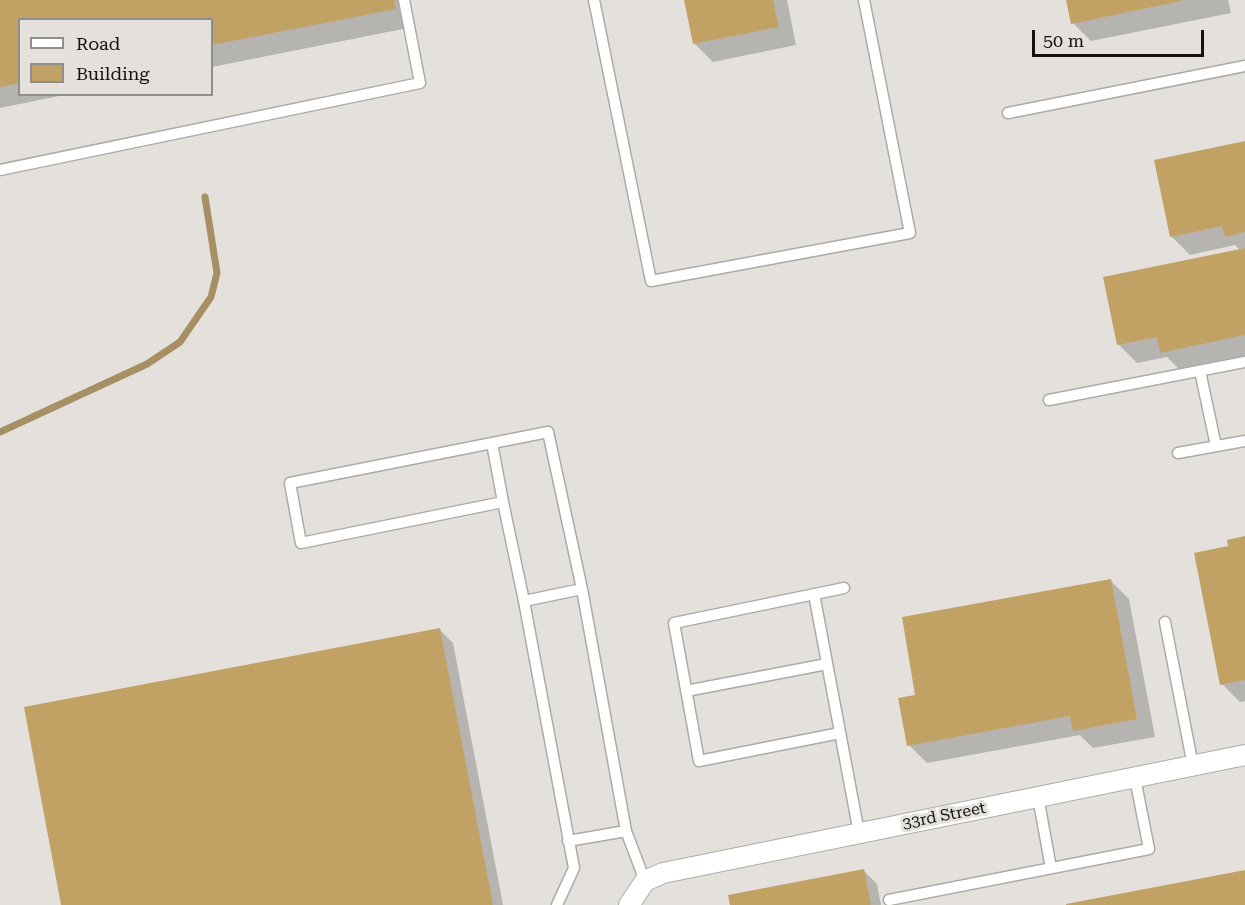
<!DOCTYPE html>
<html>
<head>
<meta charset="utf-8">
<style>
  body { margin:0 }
  #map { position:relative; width:1245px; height:905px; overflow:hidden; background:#e4e1dd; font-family:"Roboto Serif",serif }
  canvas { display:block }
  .legend { position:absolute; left:18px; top:18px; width:195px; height:78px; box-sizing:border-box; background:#e4e1dd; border:2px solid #908e8b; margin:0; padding:8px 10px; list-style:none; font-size:18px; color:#131211 }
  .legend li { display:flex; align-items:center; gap:12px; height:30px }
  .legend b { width:30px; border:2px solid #908e8b }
  .scale { position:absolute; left:1032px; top:30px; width:172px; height:27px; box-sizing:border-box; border:3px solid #131211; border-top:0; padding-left:8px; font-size:18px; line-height:21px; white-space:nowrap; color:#131211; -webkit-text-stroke:4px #e4e1dd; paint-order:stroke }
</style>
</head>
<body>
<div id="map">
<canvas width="1245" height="905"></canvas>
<ul class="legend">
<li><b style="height:8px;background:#fff"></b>Road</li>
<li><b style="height:16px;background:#c2a264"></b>Building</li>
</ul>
<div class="scale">50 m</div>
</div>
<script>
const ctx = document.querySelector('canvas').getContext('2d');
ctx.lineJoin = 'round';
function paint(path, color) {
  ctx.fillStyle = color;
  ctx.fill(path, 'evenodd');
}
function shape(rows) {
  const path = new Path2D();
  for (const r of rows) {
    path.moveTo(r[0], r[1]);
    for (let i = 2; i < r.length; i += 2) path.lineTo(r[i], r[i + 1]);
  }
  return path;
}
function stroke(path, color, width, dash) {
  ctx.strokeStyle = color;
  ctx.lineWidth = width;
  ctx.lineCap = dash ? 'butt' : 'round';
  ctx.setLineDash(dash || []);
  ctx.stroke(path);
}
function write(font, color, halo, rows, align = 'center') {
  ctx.font = font + ' "Roboto Serif",serif';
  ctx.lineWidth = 6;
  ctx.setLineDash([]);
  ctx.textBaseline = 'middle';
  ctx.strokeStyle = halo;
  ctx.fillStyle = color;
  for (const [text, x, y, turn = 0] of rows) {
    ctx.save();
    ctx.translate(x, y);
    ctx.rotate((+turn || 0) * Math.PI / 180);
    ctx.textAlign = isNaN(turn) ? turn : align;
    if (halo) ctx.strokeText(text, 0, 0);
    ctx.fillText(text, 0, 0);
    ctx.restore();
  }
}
const shadow = shape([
  [0,0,408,0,413,27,212,67,212,20,20,20,20,94,69,94,0,108],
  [686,0,787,0,796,45,713,62,695,44],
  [1068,0,1228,0,1231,13,1091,41,1073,23],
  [1245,142,1245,357,1180,370,1167,357,1137,363,1119,345,1105,278,1240,250,1235,245,1190,255,1171,236],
  [1245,538,1245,701,1240,702,1222,684,1230,547],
  [1110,580,1129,599,1155,737,1093,748,1080,735,927,763,909,745,917,696],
  [439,629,453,643,503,905,63,905],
  [863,870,877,884,881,905,731,905]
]);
const stream = shape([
  [0,432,147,364,180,342,211,297,217,273,205,197]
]);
const building = shape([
  [0,0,394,0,396,9,212,45,212,20,20,20,20,83,0,87],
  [684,0,773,0,779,27,693,44],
  [1066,0,1181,0,1181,1,1071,24],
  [1245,141,1245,232,1225,237,1222,226,1170,237,1154,160],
  [1245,248,1245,335,1160,353,1157,337,1117,345,1103,277],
  [1245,536,1245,680,1220,685,1194,553,1228,546,1227,540],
  [1111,579,1137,719,1073,731,1070,716,907,746,898,698,915,695,902,617],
  [440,628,493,905,61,905,24,707],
  [864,869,871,905,730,905,728,895],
  [1245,870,1245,905,1066,905,1066,904]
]);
const service = shape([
  [594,0,651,281,910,233,864,0],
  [1008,113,1245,66],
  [0,170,420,83,404,0],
  [1200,371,1216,446],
  [1049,400,1245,362],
  [492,443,503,502],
  [1178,453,1245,441],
  [814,594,859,833],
  [524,601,503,502,301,543,290,483,548,432,582,589],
  [1165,622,1193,766],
  [686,691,827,664],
  [840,733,699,761,674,623,844,588],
  [1038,797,1051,868],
  [568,841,626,831],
  [889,900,1149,849,1135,778],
  [557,905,574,868,524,601,582,589,626,831,645,881]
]);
const minor = shape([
  [629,905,645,881,663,873,1245,755]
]);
const streetNames = [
  ["33rd Street",944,816,-11]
];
paint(shadow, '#0003');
stroke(stream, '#a68f62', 7);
paint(building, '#c2a264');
stroke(service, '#adaba7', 13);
stroke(minor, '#adaba7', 22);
stroke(service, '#fff', 10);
stroke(minor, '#fff', 20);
write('16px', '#131211', '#e4e1dd', streetNames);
</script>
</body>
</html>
